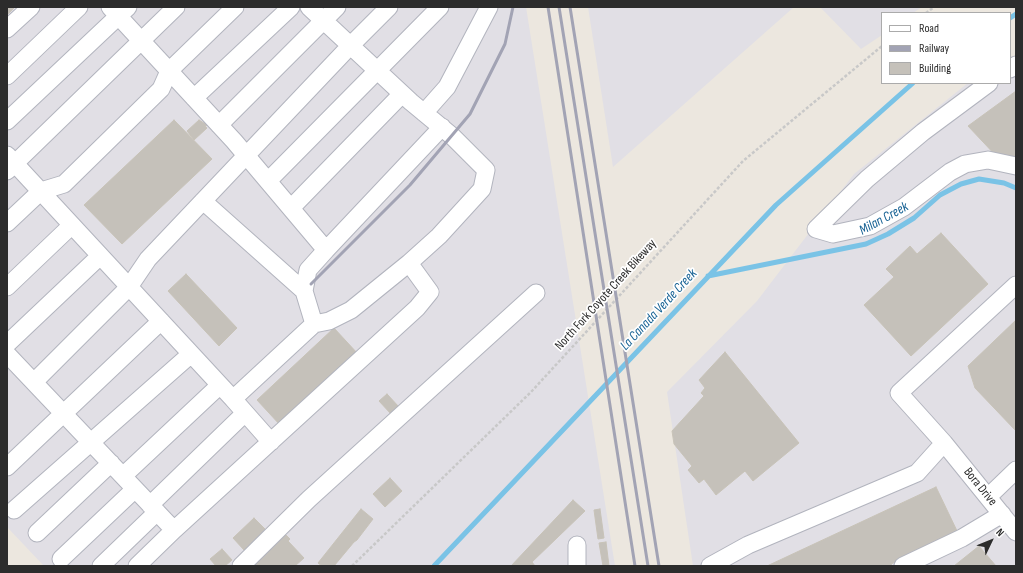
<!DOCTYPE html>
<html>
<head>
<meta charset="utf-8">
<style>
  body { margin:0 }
  #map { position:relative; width:1023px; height:573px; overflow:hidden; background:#ece7df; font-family:"Sofia Sans Condensed",sans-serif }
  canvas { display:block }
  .frame { position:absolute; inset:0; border:8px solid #2c2c2c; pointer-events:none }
  .legend { position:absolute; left:881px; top:12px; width:130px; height:72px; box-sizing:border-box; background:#fff; border:1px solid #ababab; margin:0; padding:5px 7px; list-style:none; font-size:12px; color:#2c2c2c }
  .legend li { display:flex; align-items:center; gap:8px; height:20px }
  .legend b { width:20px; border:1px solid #ababab }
  .north { position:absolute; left:971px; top:521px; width:40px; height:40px; -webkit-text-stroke:3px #fff; paint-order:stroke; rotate:47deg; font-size:11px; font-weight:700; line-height:16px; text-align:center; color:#2c2c2c }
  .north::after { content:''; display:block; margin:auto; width:14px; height:18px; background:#2c2c2c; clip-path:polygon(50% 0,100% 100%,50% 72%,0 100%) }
</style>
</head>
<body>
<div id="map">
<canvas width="1023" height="573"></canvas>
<div class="frame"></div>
<ul class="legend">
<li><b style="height:5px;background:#fff"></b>Road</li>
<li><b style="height:5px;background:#a2a3b4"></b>Railway</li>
<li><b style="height:11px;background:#c5c1ba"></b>Building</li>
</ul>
<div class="north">N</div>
</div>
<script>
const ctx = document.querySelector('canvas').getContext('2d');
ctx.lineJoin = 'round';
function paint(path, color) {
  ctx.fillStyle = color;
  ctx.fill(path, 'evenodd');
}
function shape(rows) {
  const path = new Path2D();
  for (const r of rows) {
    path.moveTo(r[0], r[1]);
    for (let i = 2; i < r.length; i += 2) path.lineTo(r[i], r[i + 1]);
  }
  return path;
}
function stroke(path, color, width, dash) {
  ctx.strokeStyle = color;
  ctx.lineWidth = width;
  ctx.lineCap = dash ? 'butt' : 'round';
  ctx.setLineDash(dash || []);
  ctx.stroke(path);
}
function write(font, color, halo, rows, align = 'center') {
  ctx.font = font + ' "Sofia Sans Condensed",sans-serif';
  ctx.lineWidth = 3.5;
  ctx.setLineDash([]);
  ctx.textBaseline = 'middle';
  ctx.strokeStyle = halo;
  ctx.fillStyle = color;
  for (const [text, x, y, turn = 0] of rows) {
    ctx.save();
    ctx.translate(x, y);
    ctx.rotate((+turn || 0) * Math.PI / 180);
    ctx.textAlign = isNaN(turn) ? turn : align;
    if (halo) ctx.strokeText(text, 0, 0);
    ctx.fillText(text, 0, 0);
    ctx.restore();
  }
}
const industrial = shape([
  [7,7,526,7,615,566,44,566,7,527],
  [588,7,794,7,613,167],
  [820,7,922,7,913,13,882,13,882,35,861,49],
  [1016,55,1016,566,693,566,667,392,757,301,854,174,968,83,1010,83,1010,59]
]);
const stream = shape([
  [1010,18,1016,14],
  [708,276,866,244,888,234,914,218,940,195,961,184,979,179,1004,183,1016,188],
  [434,566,776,205,913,83]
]);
const building = shape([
  [7,7,15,7,7,15,7,7],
  [1016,91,1016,163,999,159,968,126,1016,91],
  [174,120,212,159,122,244,84,205,174,120],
  [199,120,207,125,205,126,207,128,194,140,187,131,199,120],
  [941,233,988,284,911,356,864,305,894,277,886,269,910,246,917,254,941,233],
  [186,274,237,328,219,346,168,291,186,274],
  [1016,320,1016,431,975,388,968,366,1016,320],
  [334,328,358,354,281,426,257,400,334,328],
  [725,352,799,443,753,481,745,471,716,495,704,479,699,483,688,470,692,466,674,444,672,431,704,396,701,393,705,388,699,380,725,352],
  [387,394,399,407,391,414,379,401,387,394],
  [390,478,402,491,385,507,373,494,390,478],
  [936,487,958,533,891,564,892,566,767,566,936,487],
  [573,500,585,511,532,562,535,566,511,566,573,500],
  [361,509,373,519,357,540,354,542,334,566,322,566,318,563,361,509],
  [600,509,604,538,598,539,594,510,600,509],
  [254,518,266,530,244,550,233,538,254,518],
  [284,533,290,539,288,541,304,558,295,566,250,566,257,559,259,561,284,533],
  [606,542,609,566,603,566,599,543,606,542],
  [979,546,996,566,954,566,979,546],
  [222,549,232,560,225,566,216,566,210,559,222,549]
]);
const path = shape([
  [926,13,934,7],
  [352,566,531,392,743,161,882,46]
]);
const minor = shape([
  [110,7,234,141,326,250,308,270,304,291,314,324,233,399,271,442],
  [7,29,31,7],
  [1010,69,1016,65],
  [7,76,79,7],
  [989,83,923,132,867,179,816,229,833,234,870,226,904,207,950,172,965,164,988,160,1016,166],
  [194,98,291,7],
  [424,113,447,87,489,7],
  [7,121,128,7],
  [219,125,337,7],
  [7,155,233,399],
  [7,171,176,7],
  [268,181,440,7],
  [203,201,304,291],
  [291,208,402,94],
  [7,223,41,191,64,184,161,89,169,71,235,7],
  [326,250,442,127],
  [1016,285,899,393,944,443,1016,532],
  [7,287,72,225],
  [314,324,329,321,351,310,409,263],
  [7,344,100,256],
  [7,354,174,530,417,308,430,292,409,263,439,236,482,189,486,170,452,136,411,102,309,7],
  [34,382,129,287,148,259,350,46,389,7],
  [7,467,161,321],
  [123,476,220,385],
  [988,497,1016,470],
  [150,505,245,413],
  [14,510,191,354],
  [37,533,111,463],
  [577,545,577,566],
  [61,559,135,489],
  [101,566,157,512],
  [137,566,174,530],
  [241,566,309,499,536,293],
  [710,566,748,545,917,473,944,443],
  [903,566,962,538,1002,514]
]);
const rail = shape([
  [548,7,635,566],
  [559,7,648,566],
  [570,7,659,566],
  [311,284,410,185,470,114,505,44,513,7]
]);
const streetNames = [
  ["North Fork Coyote Creek Bikeway",606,295,-48],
  ["Bora Drive",980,487,51]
];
const waterNames = [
  ["Milan Creek",884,219,-29],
  ["La Canada Verde Creek",659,310,-47]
];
paint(industrial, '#e1dfe5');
stroke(stream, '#7ac3e6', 5);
paint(building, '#c5c1ba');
stroke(building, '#c8c3b8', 1);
stroke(minor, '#b2b4be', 19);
stroke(path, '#c8c8c8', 2.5, [3, 2]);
stroke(minor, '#fff', 17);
stroke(rail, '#a2a3b4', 3);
write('13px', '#2c2c2c', '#fff', streetNames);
write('italic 14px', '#176294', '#fff', waterNames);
</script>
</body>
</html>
